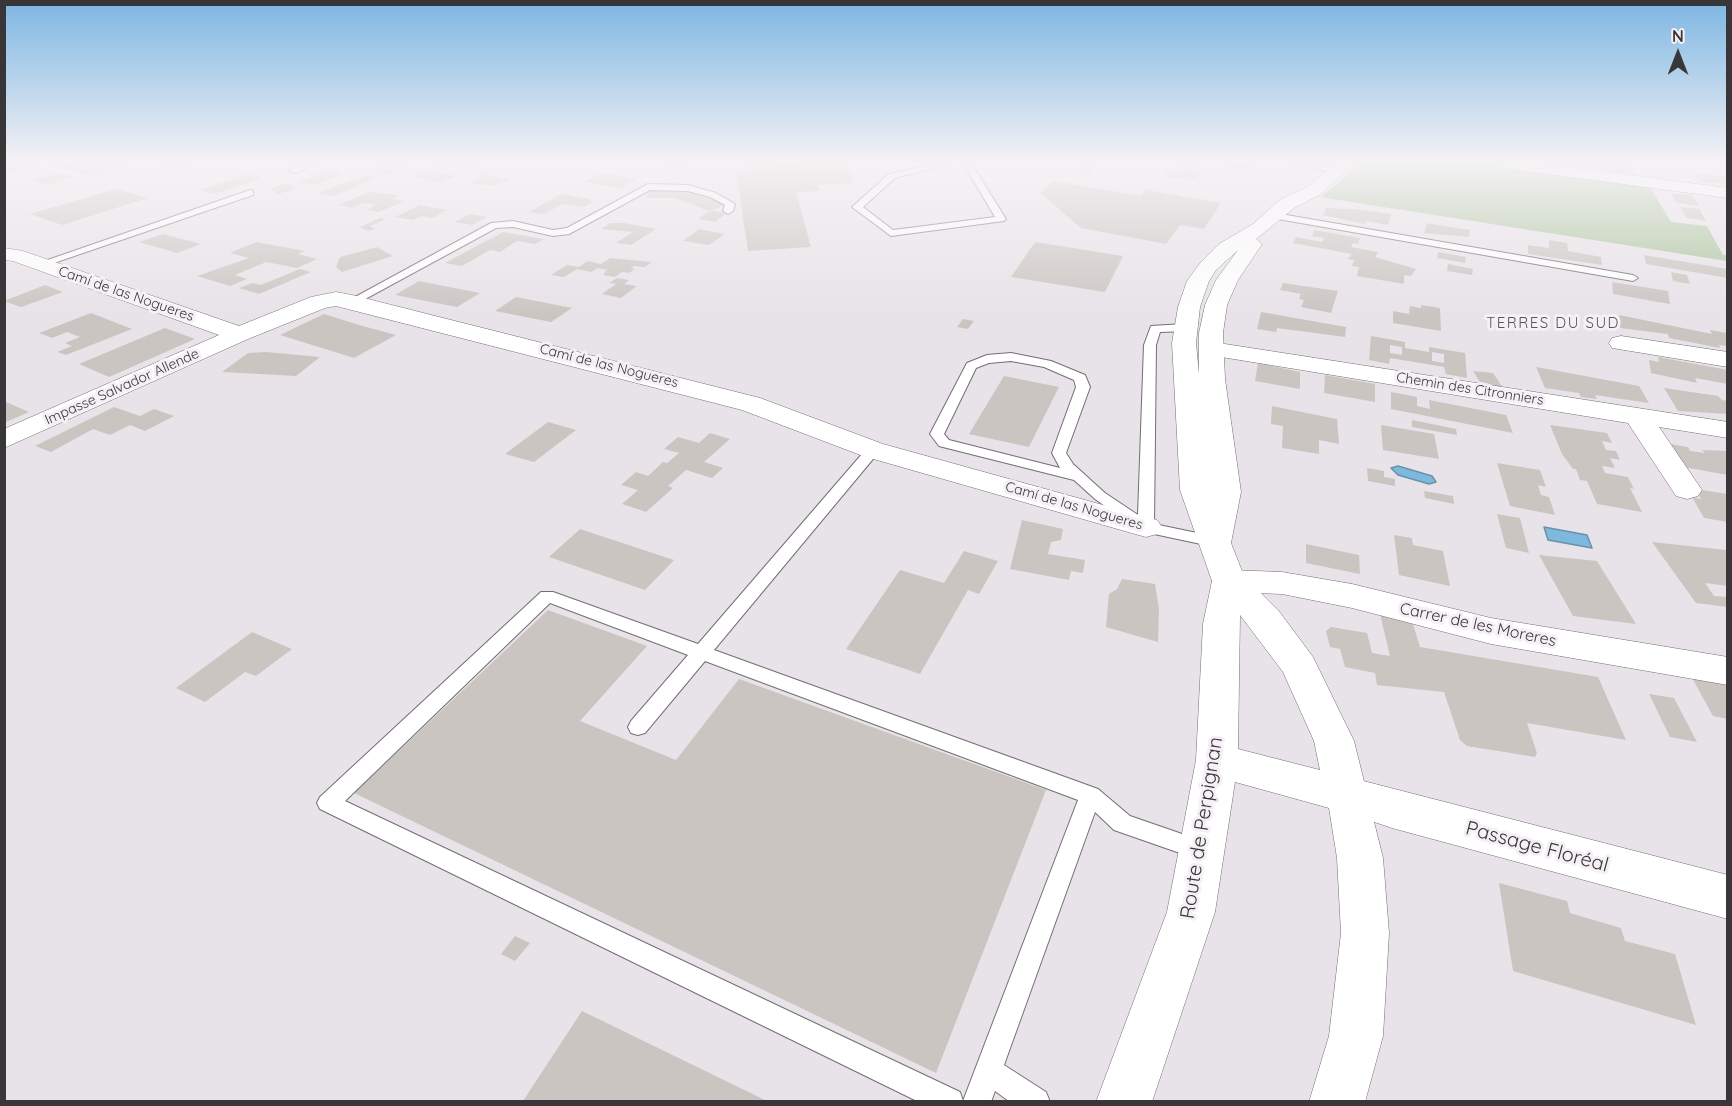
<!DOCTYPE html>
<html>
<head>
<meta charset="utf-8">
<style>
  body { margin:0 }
  #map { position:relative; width:1732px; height:1106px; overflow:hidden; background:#e8e3e8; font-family:Quicksand,sans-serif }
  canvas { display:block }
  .frame { position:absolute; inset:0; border:6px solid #383638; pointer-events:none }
  .north { position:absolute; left:1648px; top:24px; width:60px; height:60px; -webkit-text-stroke:4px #f5f0f5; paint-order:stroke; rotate:0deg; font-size:16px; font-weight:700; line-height:24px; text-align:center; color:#383638 }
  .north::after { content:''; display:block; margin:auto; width:21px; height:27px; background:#383638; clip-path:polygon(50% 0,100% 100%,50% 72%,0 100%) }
</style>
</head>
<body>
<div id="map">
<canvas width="1732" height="1106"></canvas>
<div class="frame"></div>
<div class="north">N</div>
</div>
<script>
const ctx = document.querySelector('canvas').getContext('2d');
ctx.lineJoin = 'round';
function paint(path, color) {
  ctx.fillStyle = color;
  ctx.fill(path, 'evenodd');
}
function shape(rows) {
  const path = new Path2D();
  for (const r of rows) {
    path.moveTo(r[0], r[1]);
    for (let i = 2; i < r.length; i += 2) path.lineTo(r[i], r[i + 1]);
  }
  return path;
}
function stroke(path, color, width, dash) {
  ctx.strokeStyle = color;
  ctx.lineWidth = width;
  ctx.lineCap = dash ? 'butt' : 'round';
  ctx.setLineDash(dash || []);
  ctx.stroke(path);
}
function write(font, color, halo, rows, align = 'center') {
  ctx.font = font + ' Quicksand,sans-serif';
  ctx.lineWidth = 6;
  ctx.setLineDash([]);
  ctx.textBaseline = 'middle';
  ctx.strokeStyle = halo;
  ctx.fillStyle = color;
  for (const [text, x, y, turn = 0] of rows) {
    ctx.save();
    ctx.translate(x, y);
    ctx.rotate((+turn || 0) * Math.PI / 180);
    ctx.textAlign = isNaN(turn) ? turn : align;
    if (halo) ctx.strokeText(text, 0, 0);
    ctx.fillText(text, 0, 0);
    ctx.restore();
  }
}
const green = shape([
  [1361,163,1485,163,1648,184,1671,222,1707,226,1723,255,1727,255,1727,261,1307,195,1321,197]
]);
const water = shape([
  [1398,466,1432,476,1436,482,1429,484,1398,475,1391,468,1398,466],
  [1544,527,1587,535,1592,548,1548,540,1544,527]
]);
const building = shape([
  [4,163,27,163,38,166,4,175],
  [49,163,135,163,91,176,71,170,58,170,65,168],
  [175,163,193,163,168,171,157,168],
  [391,163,408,163,403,164,409,165,388,174,374,172,378,170,374,170],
  [439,163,470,163,483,165,471,170,450,167,437,173,456,176,440,183,411,176,441,166,434,165],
  [671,163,688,163,674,170,661,168],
  [809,163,845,163,854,183,818,185,820,191,796,192,811,247,748,251,736,172,749,171,748,167],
  [1083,163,1095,163,1090,176,1078,174],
  [1559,163,1623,166,1633,168,1634,174],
  [1225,164,1256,165,1259,170,1228,169],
  [1181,167,1197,167,1202,175,1197,175,1200,181,1168,177,1164,169,1182,169],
  [326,171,342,174,315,185,299,182],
  [484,172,491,173,486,175,511,179,492,186,470,183,482,177,475,176],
  [60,173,74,177,46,185,32,180],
  [600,173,632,178,636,179,621,188,584,182],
  [1693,173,1728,177,1728,184,1700,182],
  [248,174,262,178,215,194,200,190],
  [367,175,379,177,334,196,318,193],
  [1053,181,1141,196,1146,190,1221,203,1204,229,1180,225,1166,244,1081,228,1040,193],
  [286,183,297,189,278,194,270,189],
  [116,189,148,198,62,225,30,214],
  [650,190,685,190,727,205,709,211,675,198,646,198],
  [369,192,400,195,392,199,404,201,379,212,366,210,376,205,363,203,353,208,339,205],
  [1670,193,1692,195,1699,206,1677,203],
  [561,194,590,199,592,203,583,207,562,204,544,214,529,212],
  [420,205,448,210,432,218,422,216,413,220,395,217],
  [1680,207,1700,209,1706,221,1687,218],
  [1326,208,1354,209,1391,214,1388,225,1366,221,1365,224,1323,215],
  [710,210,727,213,715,222,698,219],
  [470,214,487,217,472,225,455,222],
  [380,218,386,219,370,226,375,229,367,231,360,227],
  [610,223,625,223,656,229,631,245,616,243,633,232,601,229],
  [1427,223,1470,230,1469,237,1424,233],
  [699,229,725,234,709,245,683,241],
  [1314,230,1360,238,1358,244,1353,243,1351,247,1378,252,1375,257,1416,269,1411,276,1404,275,1404,284,1357,276,1359,267,1352,266,1354,260,1347,259,1352,254,1293,243,1296,237,1322,242,1324,238,1312,236],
  [503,232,544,239,535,244,517,241,500,252,490,250,462,266,445,263],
  [163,234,201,244,177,253,139,242],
  [1549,240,1567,243,1568,251,1601,257,1602,265,1528,254,1528,245,1549,248],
  [256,242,305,251,298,254,317,259,297,268,266,262,235,275,247,279,230,286,197,276,249,258,230,253],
  [1035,242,1123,256,1105,292,1011,277],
  [377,247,393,256,342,272,336,267,340,257],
  [1438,252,1466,257,1465,263,1437,258],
  [1644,255,1728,269,1728,278,1646,264],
  [610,258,652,262,645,267,634,266,631,268,635,269,629,273,622,272,615,277,603,275,607,270,598,268,591,272,577,269,564,277,551,275,567,265,579,267,588,261,601,264],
  [1448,264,1473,269,1472,275,1447,271],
  [300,269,311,272,259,294,239,288,252,283,261,285],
  [1671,272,1687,275,1690,284,1673,281],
  [617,278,629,280,624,284,637,286,621,298,602,294,616,284,609,283],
  [419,281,480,293,457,307,395,295],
  [1612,282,1668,291,1670,304,1613,294],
  [1283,283,1338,291,1331,313,1301,307,1304,300,1299,299,1301,294,1280,290],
  [45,285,63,292,21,307,4,301],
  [516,297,572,308,551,322,495,311],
  [1421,305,1440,308,1441,331,1393,323,1393,311,1409,314,1410,306,1421,308],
  [1261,312,1346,327,1345,337,1277,328,1276,332,1257,329],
  [91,313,132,329,66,355,57,352,72,346,65,343,80,337,67,332,52,338,39,333],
  [324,314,359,325,396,335,354,358,280,335],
  [1619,315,1712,334,1710,330,1727,333,1728,346,1719,345,1720,348,1669,338,1668,334,1620,328],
  [963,319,974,321,968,329,957,327],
  [165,328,195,339,109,377,79,364],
  [1371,336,1405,342,1405,348,1429,352,1429,347,1465,353,1467,378,1446,374,1444,367,1390,358,1389,364,1369,360],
  [1390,345,1402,347,1402,355,1390,353],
  [1432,352,1444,354,1444,363,1432,361],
  [266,352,299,355,320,357,296,376,222,372,248,353],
  [1658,357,1728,370,1728,384,1695,378,1697,383,1651,373,1649,360,1659,362],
  [1258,363,1300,372,1300,389,1255,381],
  [1536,367,1639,386,1649,403,1595,395,1597,399,1581,397,1579,393,1545,388],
  [1473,371,1493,373,1505,391,1483,387],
  [1325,375,1375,384,1375,402,1324,393],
  [1004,376,1059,387,1029,447,969,434],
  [1664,388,1718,396,1722,400,1728,401,1728,414,1678,411],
  [1391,392,1417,397,1417,406,1430,409,1429,400,1506,415,1513,433,1391,409],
  [4,401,22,409,29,412,4,423],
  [1272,406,1337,419,1339,444,1319,440,1319,454,1282,448,1283,426,1271,424],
  [114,407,140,416,154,409,174,416,145,431,130,425,110,435,93,429,51,452,35,446],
  [1412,420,1456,429,1457,435,1412,427],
  [548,422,576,430,534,462,505,454],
  [1381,425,1434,434,1439,459,1383,450],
  [1550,425,1607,433,1612,443,1602,441,1606,450,1616,451,1620,460,1610,458,1615,468,1602,466,1605,473,1628,477,1634,489,1630,488,1642,512,1597,504,1587,481,1580,480,1576,469,1573,469,1562,454],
  [710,433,730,439,704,462,723,468,712,478,686,470,668,486,673,488,646,512,622,504,638,490,621,485,636,472,648,476,663,462,667,463,679,453,664,449,678,437,699,443],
  [1659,442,1688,447,1690,451,1705,453,1702,450,1728,451,1728,475,1672,465],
  [1497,463,1540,470,1546,487,1538,485,1541,495,1549,497,1555,515,1510,506],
  [1367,468,1384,471,1384,477,1395,479,1395,486,1368,481],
  [1695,489,1728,494,1728,522,1704,518,1692,497,1701,499],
  [1424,491,1453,496,1454,504,1425,498],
  [1497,514,1520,518,1529,553,1506,548],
  [1022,520,1063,529,1061,540,1051,542,1048,554,1085,560,1083,573,1071,571,1069,580,1010,569],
  [580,529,674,560,645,590,549,557],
  [1394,535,1412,538,1413,545,1443,551,1450,586,1399,575],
  [1652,542,1726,550,1728,586,1705,583,1714,596,1728,597,1728,607,1696,603],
  [1306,544,1359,555,1360,574,1306,563],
  [964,551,998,561,979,594,968,590,920,674,846,649,900,570,944,583],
  [1539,555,1597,561,1636,624,1573,616],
  [1122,579,1155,584,1159,609,1158,642,1106,627,1109,594,1117,589],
  [548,610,647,646,580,721,676,760,739,679,1046,790,936,1073,354,793],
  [1380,614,1412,621,1420,647,1598,677,1626,740,1527,723,1537,753,1535,757,1467,746,1460,740,1444,692,1377,685,1375,673,1345,667,1340,649,1330,647,1326,631,1331,627,1367,633,1372,653,1390,656],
  [252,632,292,649,256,676,245,672,205,702,176,688],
  [1691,676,1728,682,1728,719,1713,716],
  [1649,694,1674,698,1697,742,1670,737],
  [1499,883,1567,901,1570,913,1621,928,1625,941,1675,954,1696,1025,1513,971],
  [515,936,530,943,515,961,501,954],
  [582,1011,767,1101,523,1101]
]);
const lane = shape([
  [307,163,318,163,295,173,288,171,307,163],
  [940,163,953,163,895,178,863,207,893,230,995,217,963,163,971,163,1006,219,1004,221,891,236,852,207,889,174,940,163],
  [1290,163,1307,163,1340,170,1336,173,1290,163],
  [648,184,688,185,716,193,735,204,733,211,728,214,723,211,725,205,710,197,688,191,650,190,569,234,553,236,513,227,496,228,356,304,346,302,491,223,513,221,553,230,567,228,648,184],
  [250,190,253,191,253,195,45,266,36,264,250,190],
  [1275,213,1633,275,1638,278,1633,281,1272,218,1270,216,1275,213],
  [1184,324,1188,325,1188,331,1160,332,1156,345,1154,524,1221,538,1223,542,1221,546,1215,547,1140,531,1095,499,1074,480,939,446,930,434,967,363,987,355,1011,353,1051,361,1085,375,1090,387,1066,453,1073,464,1105,493,1138,515,1144,345,1151,326,1184,324],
  [1011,361,1044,367,1074,380,1076,387,1052,453,1060,468,949,440,944,434,976,368,989,363,1011,361],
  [873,446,878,447,880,450,878,453,714,650,1098,789,1130,816,1208,843,1211,850,1208,857,1200,860,1114,830,1095,812,1004,1065,1046,1092,1050,1102,1010,1102,995,1091,991,1102,919,1102,320,809,317,803,320,797,541,592,553,592,698,644,868,447,873,446],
  [550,603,688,655,631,721,628,727,631,733,638,735,645,733,705,661,1078,800,963,1101,960,1092,345,801,550,603]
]);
const street = shape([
  [1495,163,1538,163,1728,188,1728,198,1503,168,1495,163],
  [4,248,23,251,239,326,311,297,336,292,352,295,760,398,883,444,1157,520,1162,527,1157,534,1146,537,1135,534,863,456,742,410,336,306,325,308,248,339,4,448,4,429,219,335,13,261,4,260,4,248],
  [1621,336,1728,352,1728,367,1612,348,1609,343,1612,338,1621,336],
  [1212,342,1728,422,1728,438,1659,427,1702,490,1698,496,1687,499,1676,496,1628,423,1203,354,1200,349,1203,344,1212,342],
  [1229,570,1282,572,1352,584,1491,618,1728,657,1728,685,1491,644,1352,608,1282,594,1229,592,1217,589,1212,581,1217,573,1229,570],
  [1348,777,1728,875,1728,919,1392,828,1333,808,1326,795,1333,782,1348,777]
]);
const secondary = shape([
  [1335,163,1353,163,1321,194,1294,208,1256,239,1262,244,1238,280,1227,305,1223,333,1225,379,1241,492,1231,543,1244,576,1278,610,1313,657,1354,741,1383,858,1389,933,1383,1036,1365,1102,1309,1102,1329,1036,1341,933,1337,858,1329,808,1235,782,1215,912,1152,1102,1096,1102,1167,912,1196,760,1203,624,1212,581,1180,490,1172,343,1178,307,1187,281,1201,262,1219,244,1253,224,1280,200,1309,186,1335,163],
  [1238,250,1216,280,1205,305,1199,333,1199,374,1196,343,1200,307,1209,281,1216,270,1238,250],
  [1240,615,1283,672,1314,741,1320,770,1238,749,1240,615]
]);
const farStreetnames = [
  ["Camí de las Nogueres",126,294,19],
  ["Camí de las Nogueres",609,366,14],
  ["Impasse Salvador Allende",122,387,-24],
  ["Chemin des Citronniers",1470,389,9],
  ["Camí de las Nogueres",1074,506,16]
];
const farNeighbourhoodnames = [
  ["TERRES DU SUD",1553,323]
];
const streetNames = [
  ["Carrer de les Moreres",1478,625,12]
];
const nearStreetnames = [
  ["Route de Perpignan",1202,828,-81],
  ["Passage Floréal",1537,847,15]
];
paint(green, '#acc59c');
paint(water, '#7cb9dc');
stroke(water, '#6892ab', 1.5);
paint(building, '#cac5c1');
stroke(lane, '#736e73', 2);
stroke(street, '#736e73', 1);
stroke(secondary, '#736e73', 1);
paint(lane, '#fff');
paint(street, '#fff');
paint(secondary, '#fff');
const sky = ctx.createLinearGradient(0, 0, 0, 317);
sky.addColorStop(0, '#7db6e3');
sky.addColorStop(0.51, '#f5f2f5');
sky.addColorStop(1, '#f5f2f500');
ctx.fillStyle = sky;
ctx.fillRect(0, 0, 1732, 317);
write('14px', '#383638', '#f5f0f5', farStreetnames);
ctx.letterSpacing = '1.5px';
write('15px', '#595559', '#f5f0f5', farNeighbourhoodnames);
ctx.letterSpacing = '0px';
write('16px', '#383638', '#f5f0f5', streetNames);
write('20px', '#383638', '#f5f0f5', nearStreetnames);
</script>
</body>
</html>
